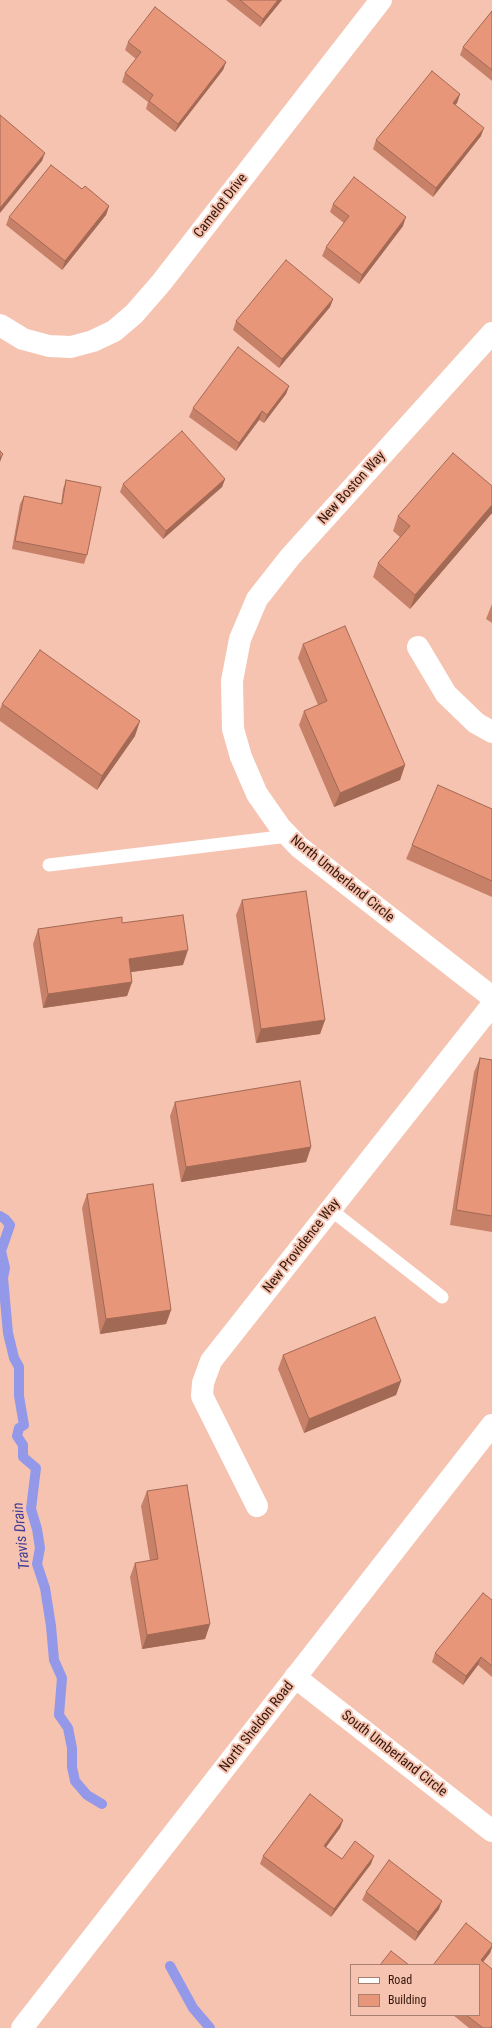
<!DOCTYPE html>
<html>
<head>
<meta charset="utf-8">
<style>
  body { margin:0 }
  #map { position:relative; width:492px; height:2028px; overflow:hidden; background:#f5c3b0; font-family:"Roboto Condensed",sans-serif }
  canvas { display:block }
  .legend { position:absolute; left:350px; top:1964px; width:130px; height:52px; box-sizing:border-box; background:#f5c3b0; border:1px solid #a87e6e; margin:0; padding:5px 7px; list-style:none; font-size:12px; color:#34160b }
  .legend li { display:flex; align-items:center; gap:8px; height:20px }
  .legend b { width:20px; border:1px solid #a87e6e }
</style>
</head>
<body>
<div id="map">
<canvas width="492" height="2028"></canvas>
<ul class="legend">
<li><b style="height:5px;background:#fff"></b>Road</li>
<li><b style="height:11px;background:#e79679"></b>Building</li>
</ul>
</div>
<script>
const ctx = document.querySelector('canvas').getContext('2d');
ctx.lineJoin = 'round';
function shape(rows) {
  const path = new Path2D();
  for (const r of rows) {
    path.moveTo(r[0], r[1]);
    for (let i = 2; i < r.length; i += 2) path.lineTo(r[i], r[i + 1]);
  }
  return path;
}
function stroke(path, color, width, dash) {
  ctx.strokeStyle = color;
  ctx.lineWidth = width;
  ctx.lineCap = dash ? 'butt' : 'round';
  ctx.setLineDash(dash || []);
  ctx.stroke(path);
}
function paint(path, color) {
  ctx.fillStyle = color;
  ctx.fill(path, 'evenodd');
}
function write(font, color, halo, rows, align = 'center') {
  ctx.font = font + ' "Roboto Condensed",sans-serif';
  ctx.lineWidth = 4;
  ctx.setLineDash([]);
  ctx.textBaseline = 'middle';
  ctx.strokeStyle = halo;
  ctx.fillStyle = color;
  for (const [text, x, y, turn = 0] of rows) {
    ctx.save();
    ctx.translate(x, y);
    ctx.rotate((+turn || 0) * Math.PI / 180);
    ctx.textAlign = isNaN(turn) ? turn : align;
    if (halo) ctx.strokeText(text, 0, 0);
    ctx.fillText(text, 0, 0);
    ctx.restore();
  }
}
const stream = shape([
  [0,1216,5,1219,10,1225,1,1251,5,1268,3,1278,8,1333,14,1358,19,1367,19,1396,24,1425,19,1428,17,1436,23,1445,23,1457,36,1468,31,1509,37,1529,40,1548,37,1564,45,1588,51,1626,54,1660,62,1678,59,1715,68,1728,72,1748,72,1767,75,1781,87,1795,102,1804],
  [170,1966,193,2008,210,2028]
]);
const lane = shape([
  [49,865,288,836],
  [331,1210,442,1297]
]);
const street = shape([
  [0,325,23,339,49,346,71,347,93,341,114,331,134,314,161,283,381,0],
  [492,333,290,557,257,599,240,639,232,681,233,729,241,757,257,794,280,827,299,847,492,997],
  [418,647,446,694,476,723,492,732],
  [257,1506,202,1396,203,1383,211,1361,492,1005],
  [295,1677,492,1831]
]);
const secondary = shape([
  [22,2028,492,1425]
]);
const wall = shape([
  [226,0,282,0,260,27],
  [492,11,492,81,460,55,463,47],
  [128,42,226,62,223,70,175,132,146,109,148,102,122,82,125,73,136,59,125,50],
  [460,94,457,103,455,105,481,136,433,197,373,149,376,140],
  [82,189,109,206,106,215,62,270,6,225,9,217],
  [333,204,403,226,359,284,322,256,326,247,344,223,330,212],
  [333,299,330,307,279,368,233,330,236,321],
  [289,386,286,394,264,423,259,420,236,451,189,417,193,408],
  [225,479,222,487,163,539,120,492,123,484],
  [66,480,87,555,84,564,12,549,20,504,24,496,61,504,63,489],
  [492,486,492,513,410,609,373,577,378,563,400,537,393,531,398,516],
  [492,604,492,623,486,619],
  [303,644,405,765,400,780,334,807,299,725,304,711,318,705,298,658],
  [2,704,135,736,97,790,0,721,0,709],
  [492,809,492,897,406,859,412,845],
  [242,900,325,1020,320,1034,256,1043,236,915],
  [122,923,183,965,131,972,132,982,127,996,43,1008,33,944,38,929],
  [480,1058,492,1060,492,1232,450,1225,474,1072],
  [175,1102,311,1147,306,1162,181,1182,170,1116],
  [87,1194,171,1310,166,1324,100,1334,82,1208],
  [283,1355,401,1381,396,1395,304,1433,278,1369],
  [147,1491,210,1624,205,1639,142,1649,130,1577,135,1563,150,1561,141,1506],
  [492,1600,492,1677,478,1665,463,1685,432,1662,435,1653],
  [343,1820,340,1828,326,1847,342,1859,371,1864,331,1917,260,1864,263,1856],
  [366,1892,439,1909,415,1941,362,1900],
  [492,1944,492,1948,490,1953,483,1962,492,2028,469,2028,453,2015,479,2015,479,1965]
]);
const shadedWall = shape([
  [278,0,282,0,260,27,263,19],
  [226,62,223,70,175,132,178,124],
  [460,94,457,103,450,111,453,103],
  [484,128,481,136,433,197,436,188],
  [45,153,42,161,0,213,0,208],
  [109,206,106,215,62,270,65,261],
  [406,217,403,226,359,284,362,275],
  [333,299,330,307,279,368,282,359],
  [289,386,286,394,264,423,267,415],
  [262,411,259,420,236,451,239,443],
  [3,454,0,462,0,463,0,458],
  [225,479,222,487,163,539,166,531],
  [492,505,492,513,410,609,415,595],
  [140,721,135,736,97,790,102,776],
  [405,765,400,780,334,807,340,793],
  [188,950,183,965,124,973,129,959],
  [132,982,127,996,43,1008,48,994],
  [325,1020,320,1034,256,1043,261,1029],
  [311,1147,306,1162,181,1182,186,1167],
  [171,1310,166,1324,100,1334,106,1319],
  [401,1381,396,1395,304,1433,309,1419],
  [210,1624,205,1639,142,1649,147,1635],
  [481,1657,478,1665,463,1685,466,1676],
  [343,1820,340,1828,321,1854,324,1846],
  [374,1856,371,1864,331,1917,334,1909],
  [442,1901,439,1909,415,1941,418,1932],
  [492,1946,490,1953,479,1967,481,1960]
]);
const building = shape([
  [240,0,278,0,263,19,240,0],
  [155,7,226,62,178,124,149,101,153,95,125,73,141,52,128,42,155,7],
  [492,11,492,70,463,47,492,11],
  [432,71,460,94,453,103,484,128,436,188,376,140,432,71],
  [0,115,45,153,0,208,0,115],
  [51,165,82,189,85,186,109,206,65,261,9,217,51,165],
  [354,177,406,217,362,275,326,247,349,216,333,204,354,177],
  [286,260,333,299,282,359,236,321,286,260],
  [238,347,289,386,267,415,262,411,239,443,193,408,238,347],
  [182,431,225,479,166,531,123,484,182,431],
  [0,451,3,454,0,458,0,451],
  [453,453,492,486,492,505,415,595,378,563,410,526,398,516,453,453],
  [66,480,101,487,87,555,15,541,24,496,62,504,66,480],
  [345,626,405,765,340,793,304,711,327,701,303,644,345,626],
  [40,650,140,721,102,776,2,704,40,650],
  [438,785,492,809,492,881,412,845,438,785],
  [306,891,325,1020,261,1029,242,900,306,891],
  [183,915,188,950,129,959,132,982,48,994,38,929,122,917,122,923,183,915],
  [480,1058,492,1060,492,1216,456,1210,480,1058],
  [300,1081,311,1147,186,1167,175,1102,300,1081],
  [153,1184,171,1310,106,1319,87,1194,153,1184],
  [375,1317,401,1381,309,1419,283,1355,375,1317],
  [187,1485,210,1624,147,1635,135,1563,158,1559,147,1491,187,1485],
  [483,1593,492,1600,492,1666,481,1657,466,1676,435,1653,483,1593],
  [310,1794,343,1820,324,1846,342,1859,355,1841,374,1856,334,1909,263,1856,310,1794],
  [389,1860,442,1901,418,1932,366,1892,389,1860],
  [466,1923,492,1944,492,1946,481,1960,492,1969,492,2026,490,2028,483,2028,466,2015,479,2015,479,1965,433,1965,466,1923],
  [391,1951,409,1965,380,1965,391,1951]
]);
const streetNames = [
  ["Camelot Drive",221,206,-52],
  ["New Boston Way",352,488,-48],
  ["North Umberland Circle",342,879,39],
  ["New Providence Way",302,1246,-52],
  ["North Sheldon Road",257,1727,-52],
  ["South Umberland Circle",394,1754,38]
];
const waterNames = [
  ["Travis Drain",22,1536,-96]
];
stroke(stream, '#9498e8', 10);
stroke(lane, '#fff', 13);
stroke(street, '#fff', 22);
stroke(secondary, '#fff', 22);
paint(wall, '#c78168');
paint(shadedWall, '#a26955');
paint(building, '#e79679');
stroke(building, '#a26955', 1);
write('14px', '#34160b', '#f5c3b0', streetNames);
write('italic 15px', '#423d98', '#f5c3b0', waterNames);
</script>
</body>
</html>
